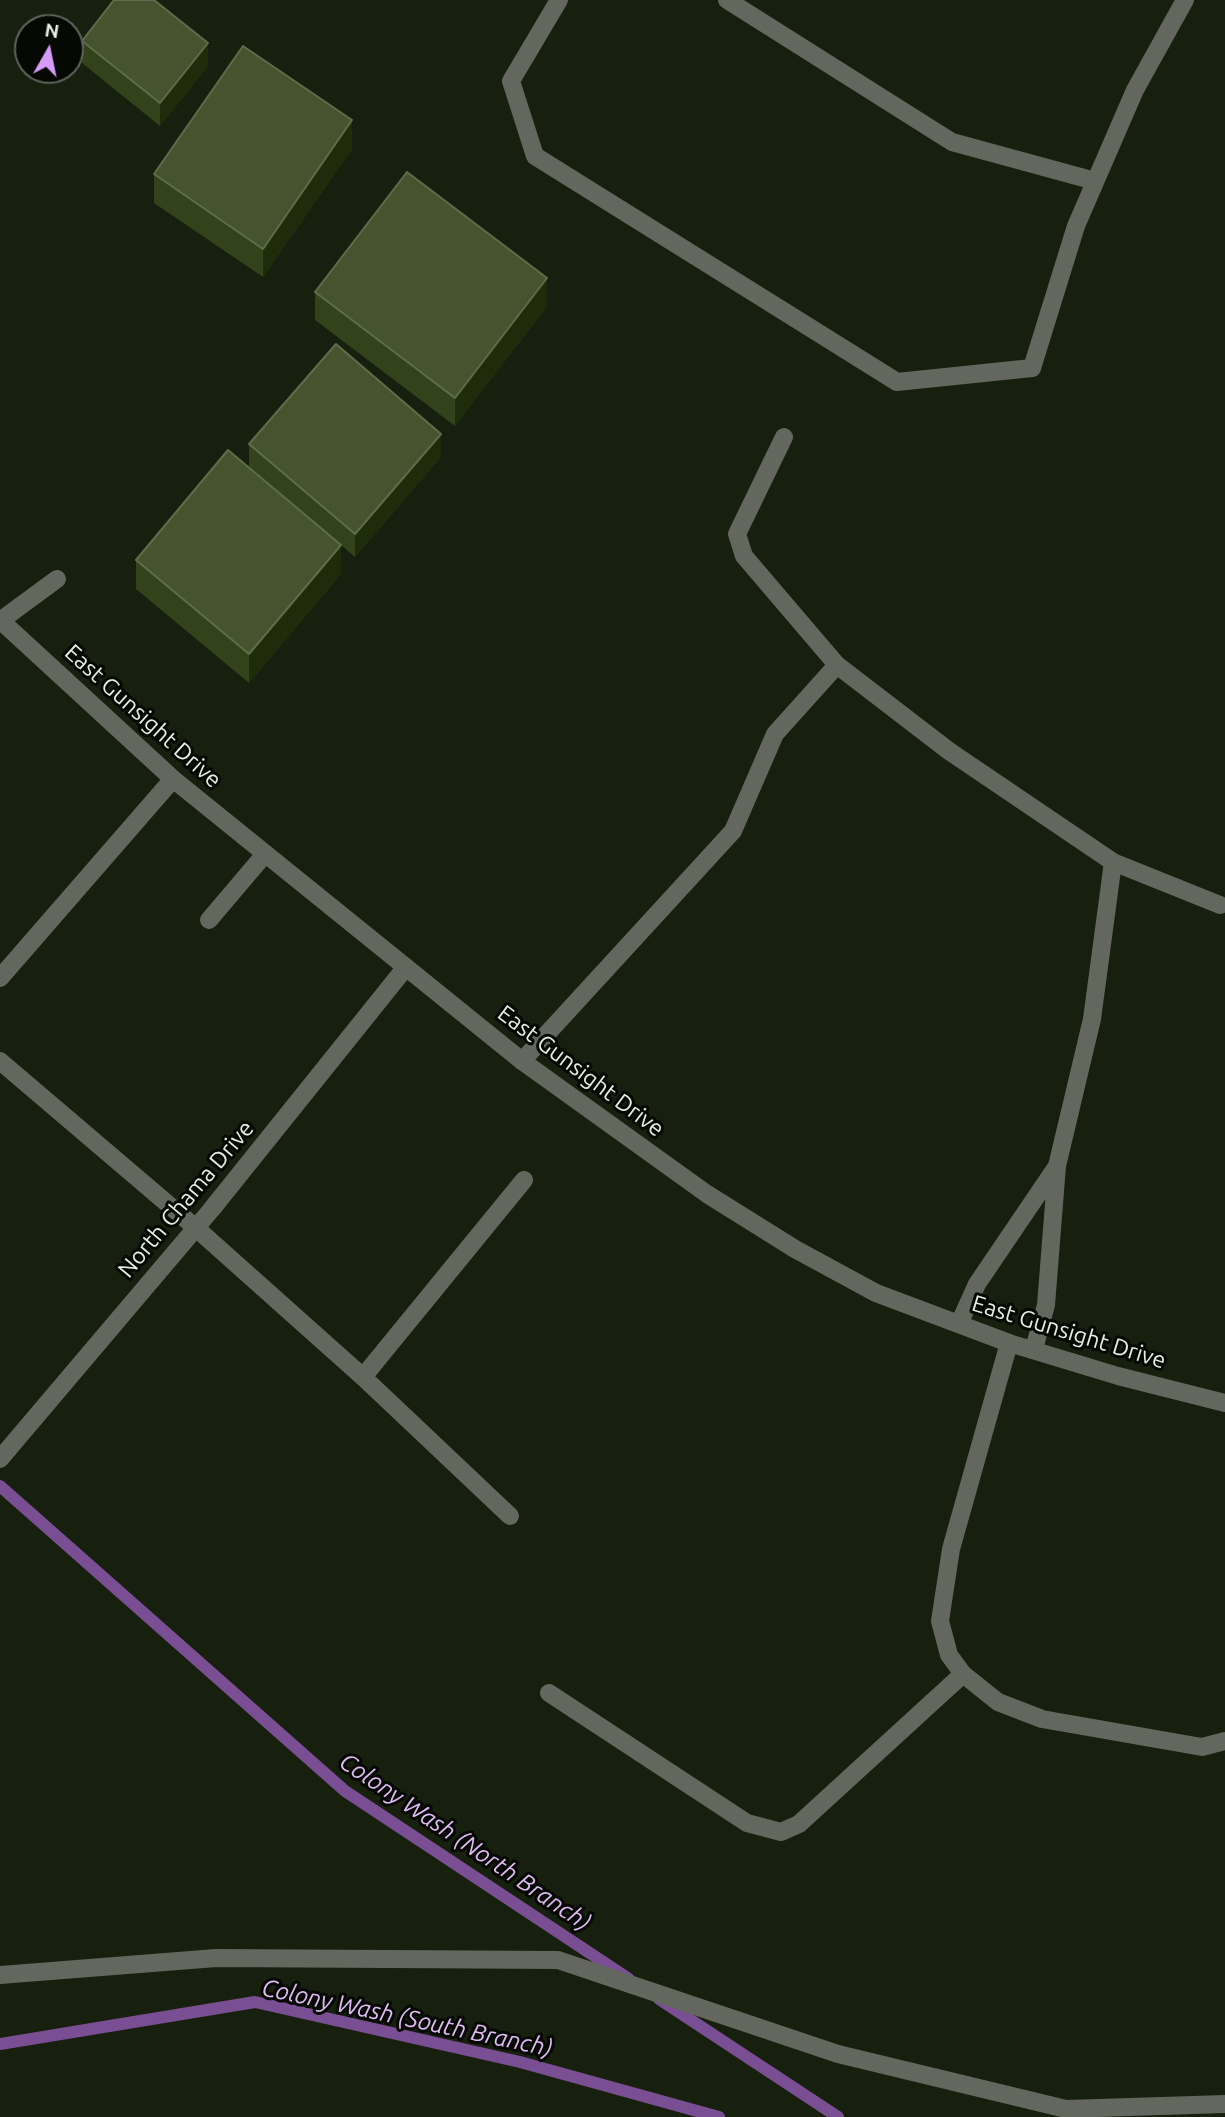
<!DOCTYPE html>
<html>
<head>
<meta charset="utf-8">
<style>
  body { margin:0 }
  #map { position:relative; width:1225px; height:2117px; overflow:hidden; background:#171f0e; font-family:Ubuntu,sans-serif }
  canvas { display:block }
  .north { position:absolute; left:14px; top:14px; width:70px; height:70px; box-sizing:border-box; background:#050803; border:2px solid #5f645c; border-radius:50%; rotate:9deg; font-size:19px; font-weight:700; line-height:28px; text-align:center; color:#e7ede1 }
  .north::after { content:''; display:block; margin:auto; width:24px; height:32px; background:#d79bf9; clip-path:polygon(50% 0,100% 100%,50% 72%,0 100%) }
</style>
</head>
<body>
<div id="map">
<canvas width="1225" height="2117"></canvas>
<div class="north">N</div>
</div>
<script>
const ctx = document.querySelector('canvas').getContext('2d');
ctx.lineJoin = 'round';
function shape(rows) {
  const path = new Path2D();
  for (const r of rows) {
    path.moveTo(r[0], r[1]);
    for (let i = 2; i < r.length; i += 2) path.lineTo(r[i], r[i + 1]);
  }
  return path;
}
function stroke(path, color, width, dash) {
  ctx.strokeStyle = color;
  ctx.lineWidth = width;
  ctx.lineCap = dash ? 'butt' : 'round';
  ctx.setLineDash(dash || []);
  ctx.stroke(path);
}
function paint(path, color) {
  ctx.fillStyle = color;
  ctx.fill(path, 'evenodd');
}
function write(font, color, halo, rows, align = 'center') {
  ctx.font = font + ' Ubuntu,sans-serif';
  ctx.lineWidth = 6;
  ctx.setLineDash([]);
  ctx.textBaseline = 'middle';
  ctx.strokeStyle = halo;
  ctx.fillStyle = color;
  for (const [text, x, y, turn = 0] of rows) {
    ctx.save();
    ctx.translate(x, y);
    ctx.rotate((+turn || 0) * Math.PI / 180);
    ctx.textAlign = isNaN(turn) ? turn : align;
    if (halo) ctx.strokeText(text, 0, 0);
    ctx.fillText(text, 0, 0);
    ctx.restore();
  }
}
const stream = shape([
  [0,1486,345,1791,629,1979],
  [659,1999,838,2117],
  [0,2044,255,2002,520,2062,719,2117]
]);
const lane = shape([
  [559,0,511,81,535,156,897,382,1032,368],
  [727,0,952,142,1095,181],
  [784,437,737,534,744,556,837,665,949,751,1113,862,1220,905],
  [0,621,57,579],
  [209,920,265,854],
  [0,978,173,779],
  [0,1061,196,1228,363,1377,524,1180],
  [522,1061,733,831,775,734,837,665],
  [1057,1166,1092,1019,1113,862],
  [959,1324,977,1284,1057,1166,1046,1305,1034,1349],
  [1009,1343,951,1549,940,1621,949,1655,963,1674,998,1702,1042,1719,1202,1747,1225,1741],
  [363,1377,510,1516],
  [549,1693,747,1823,781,1832,799,1824,963,1674],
  [0,1975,216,1958,558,1960,838,2054,1066,2109,1225,2104]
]);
const street = shape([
  [1032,368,1076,226,1135,90,1185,0],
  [0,620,173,779,522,1061,707,1194,795,1249,876,1293,1009,1343,1118,1376,1225,1403],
  [0,1459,211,1210,406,967]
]);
const wall = shape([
  [82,41,208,66,160,126,82,63],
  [352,149,263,277,154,203,154,174],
  [315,292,547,306,455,426,315,320],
  [249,444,441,457,355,557,249,467],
  [136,560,341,574,249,683,136,589]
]);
const shadedWall = shape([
  [208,43,208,66,160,126,160,103],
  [352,120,352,149,263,277,263,249],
  [547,278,547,306,455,426,455,398],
  [441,434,441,457,355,557,355,534],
  [341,545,341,574,249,683,249,654]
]);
const building = shape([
  [114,0,154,0,208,43,160,103,82,41,114,0],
  [243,46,352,120,263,249,154,174,243,46],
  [407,172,547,278,455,398,315,292,407,172],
  [336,344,441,434,355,534,249,444,336,344],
  [228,450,341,545,249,654,136,560,228,450]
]);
const streetNames = [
  ["East Gunsight Drive",143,716,42],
  ["East Gunsight Drive",581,1071,37],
  ["North Chama Drive",186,1199,-50],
  ["East Gunsight Drive",1069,1332,17]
];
const waterNames = [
  ["Colony Wash (North Branch)",465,1842,34],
  ["Colony Wash (South Branch)",407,2018,12]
];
stroke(stream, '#7a4e92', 12);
stroke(lane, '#63675e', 18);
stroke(street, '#63675e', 18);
paint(wall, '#32421a');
paint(shadedWall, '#1f2c0c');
paint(building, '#45542f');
stroke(building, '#5e6c4b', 2);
write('23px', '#e7ede1', '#050803', streetNames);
write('italic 24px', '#debaf3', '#050803', waterNames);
</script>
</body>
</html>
